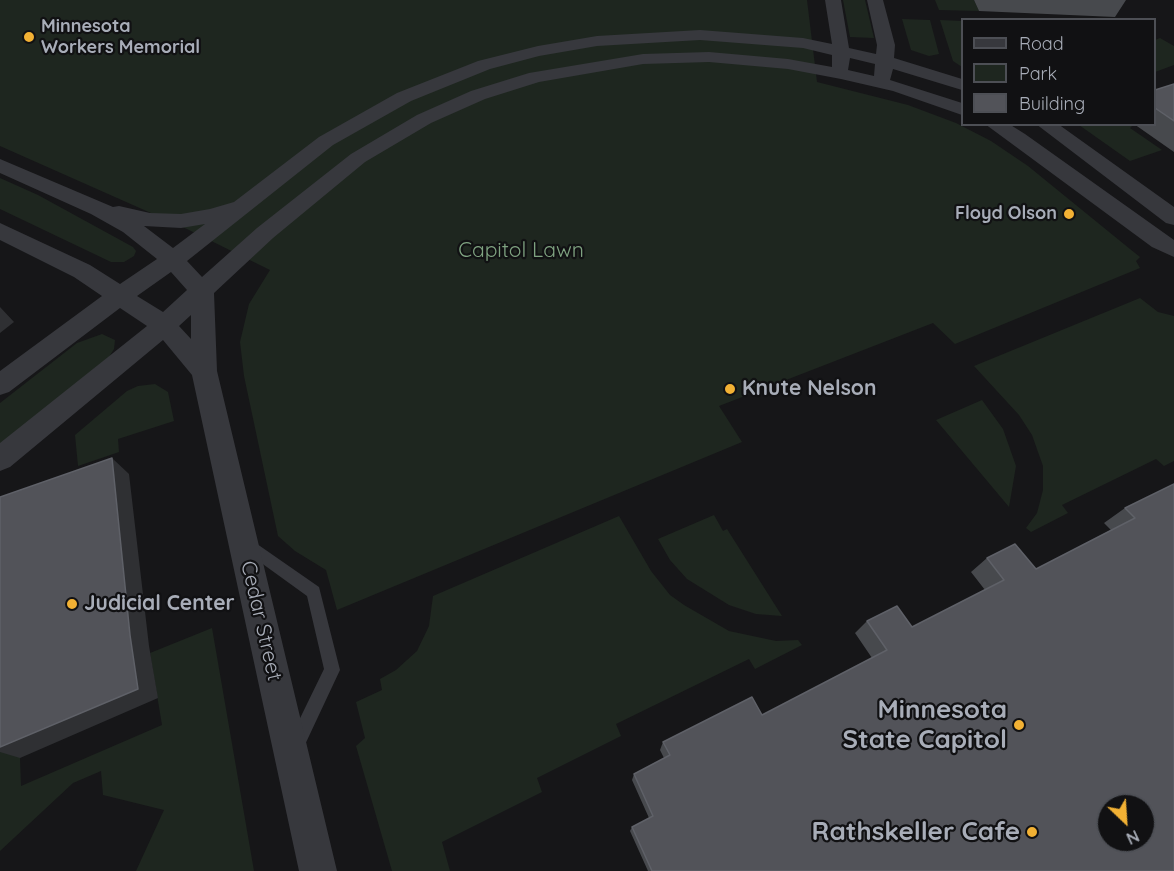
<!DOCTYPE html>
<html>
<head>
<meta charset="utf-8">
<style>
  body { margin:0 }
  #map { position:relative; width:1174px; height:871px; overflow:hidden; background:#161618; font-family:Quicksand,sans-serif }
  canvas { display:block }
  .legend { position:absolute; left:961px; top:18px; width:195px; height:108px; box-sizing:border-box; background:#111113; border:2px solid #4d4f55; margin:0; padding:8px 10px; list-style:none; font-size:18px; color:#a8adb8 }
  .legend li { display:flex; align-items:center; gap:12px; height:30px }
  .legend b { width:30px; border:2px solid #4d4f55 }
  .north { position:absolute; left:1096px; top:793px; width:60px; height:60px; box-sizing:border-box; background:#111113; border:2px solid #4d4f55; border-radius:50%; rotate:155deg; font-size:16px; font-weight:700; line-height:24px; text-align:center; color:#a8adb8 }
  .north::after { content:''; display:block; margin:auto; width:21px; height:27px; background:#f2b134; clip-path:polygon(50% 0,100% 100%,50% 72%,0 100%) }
</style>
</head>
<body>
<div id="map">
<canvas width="1174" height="871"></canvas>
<ul class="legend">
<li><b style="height:8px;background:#37383d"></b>Road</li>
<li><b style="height:16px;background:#1e261f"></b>Park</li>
<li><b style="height:16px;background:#525359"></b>Building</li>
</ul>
<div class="north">N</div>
</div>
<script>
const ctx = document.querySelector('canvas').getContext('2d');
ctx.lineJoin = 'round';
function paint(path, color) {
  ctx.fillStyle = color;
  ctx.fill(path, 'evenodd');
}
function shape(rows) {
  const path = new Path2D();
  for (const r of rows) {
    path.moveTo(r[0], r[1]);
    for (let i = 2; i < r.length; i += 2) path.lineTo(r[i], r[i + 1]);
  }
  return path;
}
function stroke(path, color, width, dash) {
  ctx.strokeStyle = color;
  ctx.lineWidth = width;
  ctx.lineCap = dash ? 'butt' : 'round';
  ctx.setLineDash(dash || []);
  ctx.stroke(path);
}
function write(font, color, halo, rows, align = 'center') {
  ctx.font = font + ' Quicksand,sans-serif';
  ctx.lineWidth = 4.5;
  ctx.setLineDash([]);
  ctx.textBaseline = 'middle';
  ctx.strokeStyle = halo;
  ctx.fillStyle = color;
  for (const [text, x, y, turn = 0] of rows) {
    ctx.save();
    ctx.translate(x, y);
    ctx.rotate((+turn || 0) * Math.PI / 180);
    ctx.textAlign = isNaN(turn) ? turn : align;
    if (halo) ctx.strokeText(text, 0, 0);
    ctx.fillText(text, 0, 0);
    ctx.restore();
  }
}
const green = shape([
  [0,0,807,0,817,82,908,105,956,123,991,141,1028,166,1130,249,1140,257,1136,261,1140,268,955,344,933,323,719,406,742,442,337,610,326,570,295,551,278,536,244,376,240,342,249,304,270,270,187,229,0,146],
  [843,0,865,0,874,38,850,37],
  [935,0,974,0,979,11,939,10],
  [902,19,930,20,939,54,929,56,911,50],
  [940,20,962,21,962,67,953,61],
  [1160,38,1174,46,1174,65,1155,72,1155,40],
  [1079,125,1129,125,1132,126,1130,128,1162,150,1130,161],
  [0,178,38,195,133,247,136,251,134,256,124,262,111,262,0,209],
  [1140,298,1158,312,1174,316,1174,461,1164,466,1156,459,1062,505,1068,513,1031,532,1026,528,1037,513,1043,490,1043,466,1032,435,1019,415,974,366],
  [102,334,115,340,114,349,109,357,0,445,0,403,77,343],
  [155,384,168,392,174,421,118,439,119,452,78,466,75,435,127,391,138,386],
  [982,400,1003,429,1016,466,1009,507,936,420],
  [714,515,723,531,727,529,782,616,756,614,729,605,687,579,670,560,658,539],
  [619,516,651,571,670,595,684,605,729,631,776,641,798,640,802,645,755,669,749,659,616,724,621,736,537,778,542,792,442,842,450,871,392,871,356,746,365,738,356,702,382,690,380,679,396,670,417,651,429,626,433,596],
  [212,628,254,871,136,871,164,810,103,795,101,771,73,783,0,851,0,711,18,704,21,786,162,725,150,653]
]);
const service = shape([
  [247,537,319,587,340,670,302,751,296,754,290,751,287,745,324,669,307,596,242,549,240,544,242,539,247,537]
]);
const minor = shape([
  [825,0,841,0,849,48,876,54,877,45,867,0,883,0,895,45,894,58,962,79,962,90,893,69,890,80,962,103,962,115,893,91,841,79,788,69,709,62,643,64,539,82,485,99,431,123,365,162,273,238,214,293,217,371,337,871,299,871,192,375,163,340,10,467,0,471,0,443,147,326,120,308,9,392,0,395,0,371,102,296,74,277,0,240,0,223,90,265,120,284,157,259,123,232,91,214,0,173,0,159,113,207,119,206,150,213,181,214,210,209,234,202,319,137,397,93,478,61,538,46,597,36,700,30,803,38,832,44,825,0],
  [700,40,803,48,832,55,832,67,788,59,709,52,643,54,529,73,471,91,417,115,351,154,257,228,202,277,187,261,333,145,411,101,490,69,539,56,597,46,700,40],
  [850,58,875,64,874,76,848,70,850,58],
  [205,224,173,248,144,226,181,228,205,224],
  [171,272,187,290,163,312,137,296,171,272],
  [191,315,191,339,179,326,191,315],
  [985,124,1009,124,1025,134,1174,240,1174,257,1152,247,985,124],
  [1036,124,1058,124,1174,207,1174,225,1166,223,1036,124]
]);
const wall = shape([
  [974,0,1126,0,1115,17,979,11],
  [1174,84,1174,152,1134,124,1155,124,1155,90],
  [1174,484,1174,871,648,871,630,831,632,827,649,818,632,780,634,774,664,758,660,750,663,742,762,715,872,658,855,633,867,621,912,627,985,590,971,572,987,558,1036,569,1111,530,1104,523,1125,508]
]);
const shadedWall = shape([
  [0,307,14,322,0,333],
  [112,458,129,474,149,646,158,698,20,758,0,752,0,747,130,635]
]);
const building = shape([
  [1174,84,1174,121,1155,108,1155,90,1174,84],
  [112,458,130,635,138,689,0,747,0,497,112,458],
  [1174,484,1174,871,652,871,632,827,653,816,634,774,670,755,663,742,752,697,762,715,887,650,867,621,897,606,912,627,1004,580,987,558,1015,544,1036,569,1135,518,1125,508,1174,484],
  [1108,805,1144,805,1144,841,1108,841,1108,805]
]);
const markers = [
  [29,37,6,"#f2b134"],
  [1069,214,6,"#f2b134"],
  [730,389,6,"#f2b134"],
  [72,604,6,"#f2b134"],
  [1019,725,6,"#f2b134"],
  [1032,832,6,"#f2b134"]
];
const farPoinames = [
  ["Minnesota",41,27],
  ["Workers Memorial",41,48],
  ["Floyd Olson",1057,214,"right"]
];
const parkNames = [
  ["Capitol Lawn",521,251]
];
const poiNames = [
  ["Knute Nelson",742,389],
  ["Judicial Center",84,604]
];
const streetNames = [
  ["Cedar Street",261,621,77]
];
const nearPoinames = [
  ["Minnesota",1007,710],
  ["State Capitol",1007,740],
  ["Rathskeller Cafe",1020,832]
];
paint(green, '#1e261f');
paint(service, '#37383d');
paint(minor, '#37383d');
paint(wall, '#47494d');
paint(shadedWall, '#2f3033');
paint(building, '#525359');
stroke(building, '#5f6168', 1.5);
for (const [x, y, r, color] of markers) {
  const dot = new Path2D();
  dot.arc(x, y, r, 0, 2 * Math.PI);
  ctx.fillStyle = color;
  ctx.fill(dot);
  stroke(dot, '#111113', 2);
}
write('bold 18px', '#a8adb8', '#111113', farPoinames, 'left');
write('21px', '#7fa381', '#111113', parkNames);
write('bold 21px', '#a8adb8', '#111113', poiNames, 'left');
write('21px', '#a8adb8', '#111113', streetNames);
write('bold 26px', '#a8adb8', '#111113', nearPoinames, 'right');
</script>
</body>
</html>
